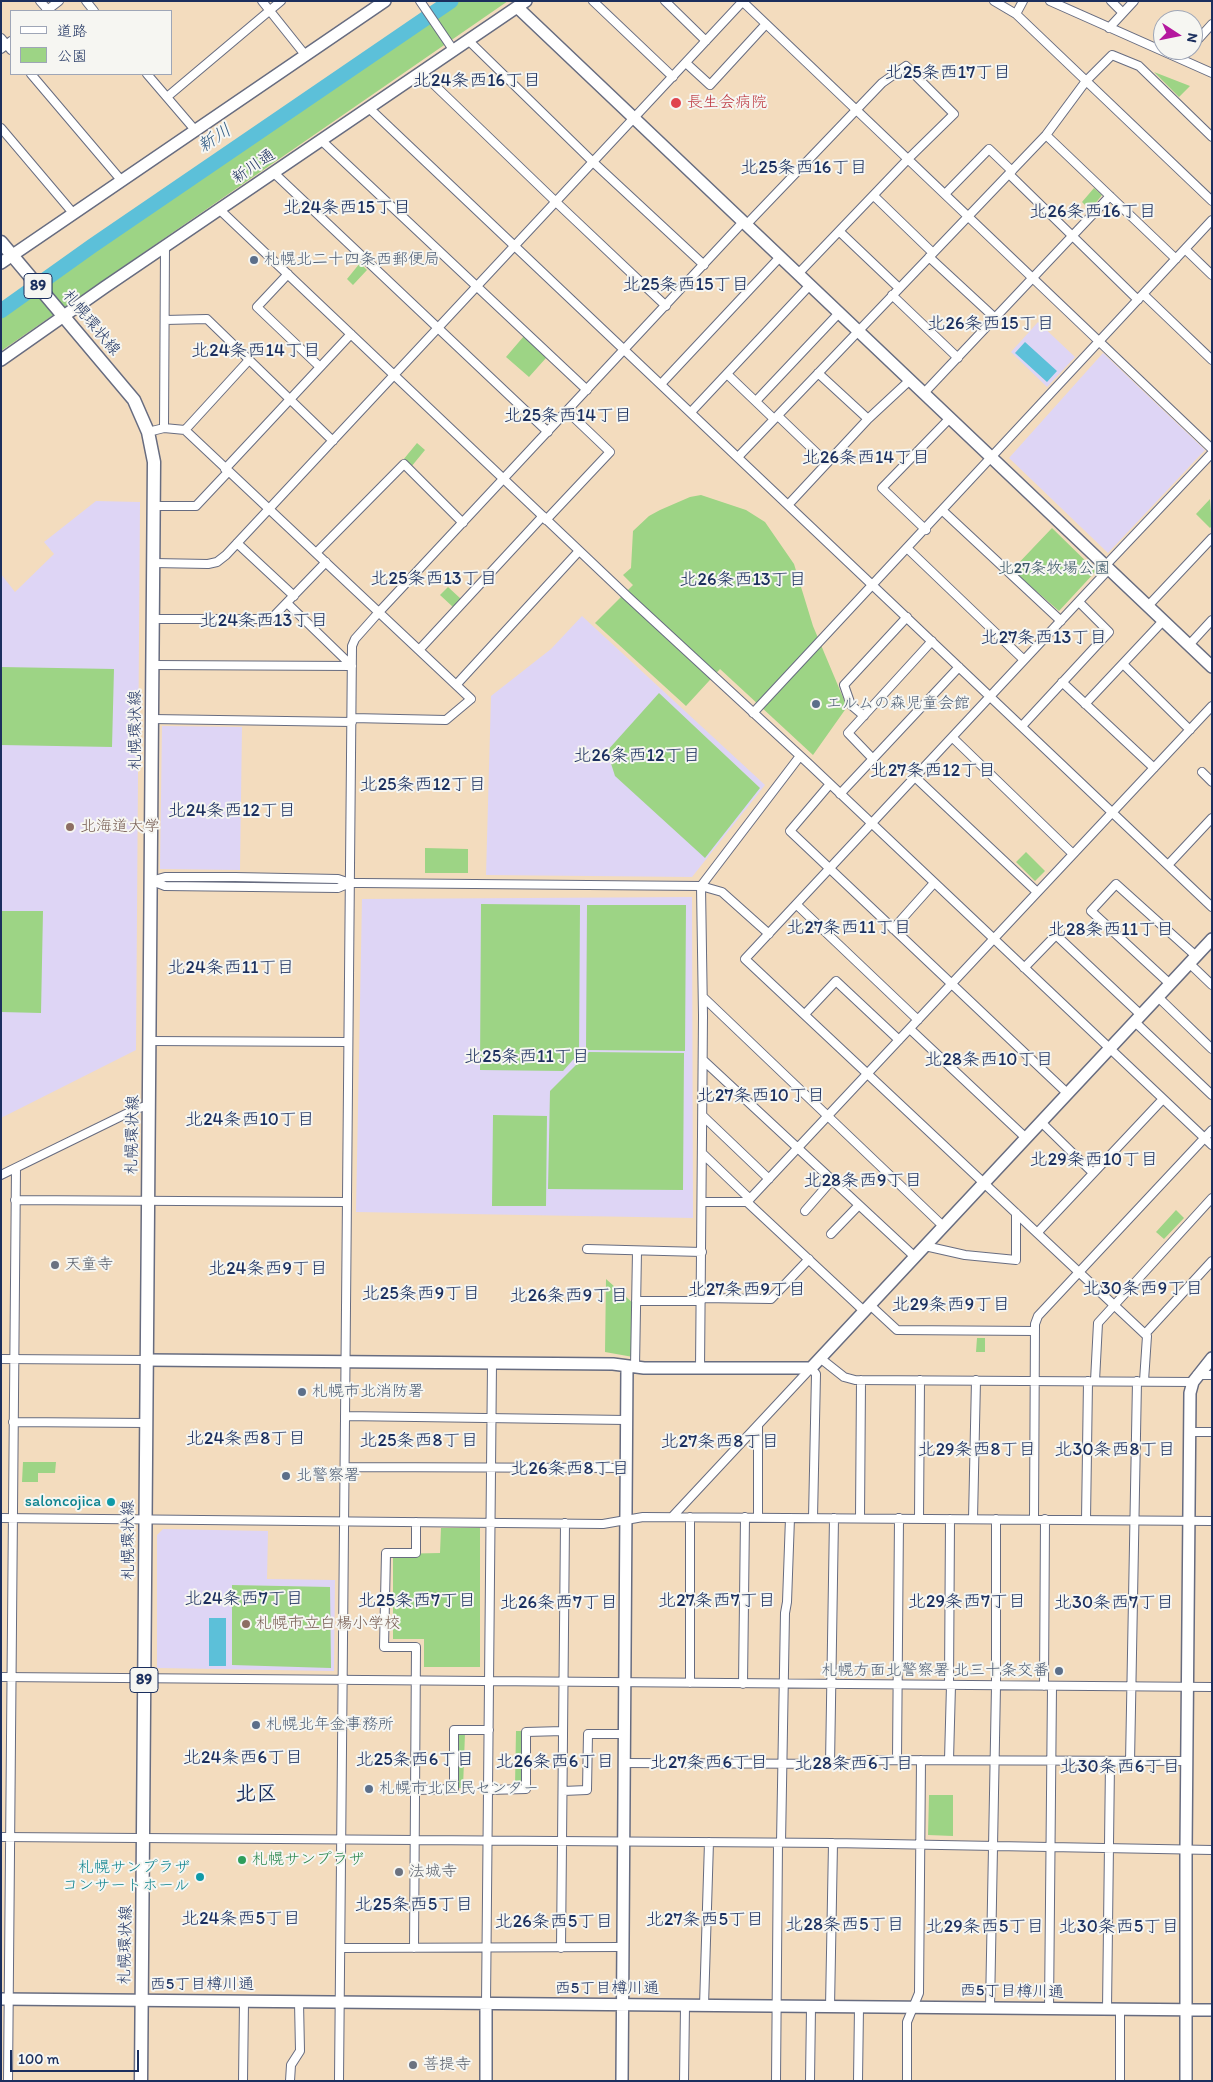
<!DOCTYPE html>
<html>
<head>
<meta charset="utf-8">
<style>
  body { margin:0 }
  #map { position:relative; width:1213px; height:2082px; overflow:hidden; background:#f3dcbe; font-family:Itim,"Klee One",sans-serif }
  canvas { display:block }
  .frame { position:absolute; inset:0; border:2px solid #1b2f5e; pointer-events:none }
  .legend { position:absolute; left:10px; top:10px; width:162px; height:65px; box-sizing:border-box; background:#f6f6f2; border:1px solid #9ea6b7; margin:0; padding:6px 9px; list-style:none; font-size:15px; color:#1b2f5e }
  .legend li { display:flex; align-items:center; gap:10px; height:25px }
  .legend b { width:25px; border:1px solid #9ea6b7 }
  .north { position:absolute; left:1153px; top:10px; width:50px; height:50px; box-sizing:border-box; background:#f6f6f2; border:1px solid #9ea6b7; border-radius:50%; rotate:101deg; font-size:14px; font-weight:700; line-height:20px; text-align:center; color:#1b2f5e }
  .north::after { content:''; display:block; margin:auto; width:18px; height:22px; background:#b5179e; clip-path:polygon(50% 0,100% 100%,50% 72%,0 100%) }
  .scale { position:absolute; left:10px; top:2050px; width:129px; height:22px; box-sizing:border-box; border:2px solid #1b2f5e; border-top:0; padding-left:6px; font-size:15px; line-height:18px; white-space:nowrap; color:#1b2f5e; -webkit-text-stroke:4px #f6f6f2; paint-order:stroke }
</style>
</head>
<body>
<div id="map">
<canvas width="1213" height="2082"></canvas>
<div class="frame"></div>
<ul class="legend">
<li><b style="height:6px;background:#fff"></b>道路</li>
<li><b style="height:14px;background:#9dd485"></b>公園</li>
</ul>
<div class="north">N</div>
<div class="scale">100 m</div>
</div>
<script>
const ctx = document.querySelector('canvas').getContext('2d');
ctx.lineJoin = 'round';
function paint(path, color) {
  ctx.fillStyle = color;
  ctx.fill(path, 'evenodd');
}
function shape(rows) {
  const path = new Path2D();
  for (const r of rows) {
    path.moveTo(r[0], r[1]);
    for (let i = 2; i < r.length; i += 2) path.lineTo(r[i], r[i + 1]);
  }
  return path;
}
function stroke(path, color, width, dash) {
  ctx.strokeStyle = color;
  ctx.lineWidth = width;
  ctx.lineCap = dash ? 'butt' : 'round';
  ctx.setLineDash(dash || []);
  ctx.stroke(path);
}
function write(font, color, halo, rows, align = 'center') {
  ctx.font = font + ' Itim,"Klee One",sans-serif';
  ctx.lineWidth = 4;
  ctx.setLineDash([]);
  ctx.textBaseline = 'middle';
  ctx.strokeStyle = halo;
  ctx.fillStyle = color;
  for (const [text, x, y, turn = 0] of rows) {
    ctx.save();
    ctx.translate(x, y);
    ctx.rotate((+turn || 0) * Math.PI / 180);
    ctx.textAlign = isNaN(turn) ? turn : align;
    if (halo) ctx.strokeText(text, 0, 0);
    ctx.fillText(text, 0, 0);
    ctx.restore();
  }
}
const built = shape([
  [1038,322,1075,357,1047,387,1011,352],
  [1103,353,1205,450,1108,553,1009,458],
  [96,501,140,502,136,1050,1,1118,1,574,15,592,54,554,44,542],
  [582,616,765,785,692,877,486,875,491,696,551,649],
  [162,726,242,727,240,870,160,869],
  [692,897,693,1218,356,1212,362,899],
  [163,1529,268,1531,267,1579,335,1580,334,1671,157,1668,157,1535]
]);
const green = shape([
  [458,1,508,1,1,351,1,318,168,200],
  [1154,72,1190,86,1179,97],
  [1094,188,1102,195,1090,210,1082,202],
  [360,263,367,270,353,285,347,279],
  [524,336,546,358,529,377,506,357],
  [417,443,425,450,411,467,403,460],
  [701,495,746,510,765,522,794,564,813,626,847,707,813,755,720,669,686,706,595,623,633,585,623,575,631,568,633,531,649,516,660,510,690,497],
  [1210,499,1212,526,1210,528,1196,514],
  [1052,528,1096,571,1059,611,1012,570],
  [448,587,461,599,453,607,440,595],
  [1,667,114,669,112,747,1,745],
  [659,693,760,788,705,858,615,776,607,751],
  [425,848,468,849,468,873,425,873],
  [1026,852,1045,871,1035,881,1016,862],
  [481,904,580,905,579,1053,563,1071,480,1070],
  [587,905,686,905,685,1051,586,1050],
  [1,911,43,911,41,1013,1,1012],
  [589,1052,684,1053,683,1190,548,1189,550,1091],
  [493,1115,547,1116,546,1206,492,1206],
  [1176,1210,1184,1218,1164,1239,1156,1232],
  [606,1279,634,1304,633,1357,605,1352],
  [977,1338,985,1338,985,1352,976,1352],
  [23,1462,56,1462,55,1473,38,1473,38,1482,22,1482],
  [441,1528,480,1528,480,1667,424,1667,424,1639,393,1639,393,1554,440,1553],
  [232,1585,330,1587,331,1668,232,1665],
  [516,1731,524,1731,524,1786,515,1786],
  [457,1733,465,1733,463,1788,456,1788],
  [929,1795,953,1795,953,1836,928,1835]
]);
const water = shape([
  [1025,342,1057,371,1047,382,1015,353],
  [209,1618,226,1618,226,1666,209,1666]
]);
const river = shape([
  [1,311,92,246,451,1]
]);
const street = shape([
  [40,1,48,10],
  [86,1,94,11],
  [262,1,306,56],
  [420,1,454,51],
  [593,1,673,77],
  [665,1,706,41],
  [742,1,1212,449],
  [994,1,1016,14,1212,201],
  [1050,1,1212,73],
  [1111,1,1123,13],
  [46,11,59,1],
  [1016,14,1023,1],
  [1109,28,1134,1],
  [1,38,11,50],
  [469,41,593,162,704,265],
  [1193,45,1212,24],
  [1,49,11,41],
  [1181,59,1189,50],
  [686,63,710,85,766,24],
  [422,73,556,202,666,306],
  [31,74,121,180],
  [147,74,195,130],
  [167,97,281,1],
  [369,108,1212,907],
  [1,128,73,213],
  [1046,135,1176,259],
  [322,141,587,390],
  [274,173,548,432],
  [1009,174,1138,300],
  [945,194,989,149,1012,171],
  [874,196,933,253],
  [220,210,627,596,809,764,1212,1145],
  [746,225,882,83,906,66,954,114,908,159,798,274],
  [840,232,899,288],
  [1185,249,1212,275],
  [929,257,995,318],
  [288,274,257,307,320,367],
  [1143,294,1212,360],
  [892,295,958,358],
  [165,320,207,319,333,441],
  [818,373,868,419],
  [727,374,774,419],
  [661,384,780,257],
  [924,393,1110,196],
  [756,401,839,313],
  [691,412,810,285],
  [778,416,827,463],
  [164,428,165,246],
  [185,430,249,360],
  [148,432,164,428,185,430,471,699,446,720,352,718],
  [738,457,1046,135,1086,81,1112,55,1139,66,1212,137],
  [225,469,351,334],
  [788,505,868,419,910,380],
  [154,506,196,506,228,472],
  [943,511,1061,621],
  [546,520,610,452,567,411],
  [926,530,882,488,950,418],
  [237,543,294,596],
  [908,549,1024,660],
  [316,553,404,464,463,523],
  [154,563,208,564,217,562,226,555,743,1],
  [1105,566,1212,453],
  [1109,569,745,959,1147,1336,1144,1381],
  [287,603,352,666],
  [1148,606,1212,538],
  [153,619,271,619,326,562],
  [1189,645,1212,620],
  [419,650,543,516],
  [1123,664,1190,730],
  [153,665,352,666],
  [1062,682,1154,768],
  [456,685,579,551],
  [1085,704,1163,621],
  [753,713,1212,220],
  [864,716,851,705,844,685,907,617],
  [152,719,352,722],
  [1022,726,1109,632,1079,602],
  [953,738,1073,854],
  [873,759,848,733,932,641],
  [1202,772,1212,782],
  [916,778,1037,892],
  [830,784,790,831,1067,1093],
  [840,794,959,667],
  [1168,865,1212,818],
  [151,881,165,877,235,877,338,879,350,883,361,883,701,886,800,756],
  [152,881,165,886,338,888,350,883],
  [797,905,918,1020],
  [893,929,934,883],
  [1189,963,1212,985],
  [1024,968,1056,935,1141,1015],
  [1170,984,1091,911,1116,884,1196,956],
  [703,997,943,1226],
  [1158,997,1212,1049],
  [805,1014,836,981,899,1040],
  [1135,1022,1212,1095],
  [910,1029,1026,1138],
  [150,1041,348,1042],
  [703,1060,915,1257],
  [703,1116,769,1179],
  [1041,1122,1093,1173],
  [703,1154,750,1199],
  [1,1175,136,1109,149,1105],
  [15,1200,347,1202],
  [702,1202,747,1202,1212,706],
  [747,1202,864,1311],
  [805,1211,832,1180],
  [1038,1232,1163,1099],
  [831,1234,859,1205],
  [925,1246,965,1255,1016,1260,1016,1213],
  [587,1249,702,1252],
  [701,1298,771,1299,809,1259],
  [636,1301,701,1301],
  [870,1305,897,1330,1035,1331],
  [1145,1334,1212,1261],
  [820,1358,844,1377,855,1380,1193,1382],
  [1,1359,147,1360],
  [635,1367,637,1251],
  [700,1369,703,1016,701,886,722,892,769,934],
  [1197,1375,1212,1375],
  [1095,1381,1098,1323,1212,1198],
  [345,1416,626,1420],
  [13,1422,146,1423],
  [758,1427,758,1517],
  [1190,1432,1212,1432],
  [345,1467,626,1468],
  [672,1517,811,1368,816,1374,813,1518],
  [1,1518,603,1524,643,1517,1212,1521],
  [860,1518,861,1380],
  [919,1519,920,1380],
  [973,1519,976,1380],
  [1034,1519,1035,1324,1038,1316,1212,1130],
  [1086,1520,1088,1381],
  [1,1677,1212,1687],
  [690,1683,690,1517],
  [743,1684,745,1517],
  [949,1685,950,1519],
  [1044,1686,1045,1519],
  [897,1759,899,1518],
  [949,1760,951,1685],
  [1130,1762,1137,1381],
  [624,1763,851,1764,858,1760,1187,1761],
  [830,1764,834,1518],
  [415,1790,454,1789,454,1730,489,1730],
  [488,1790,526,1789,526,1732,563,1731],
  [563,1791,587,1790,588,1734,624,1734],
  [1,1837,833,1843,1212,1850],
  [781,1843,785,1613,787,1602,790,1518],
  [341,1948,622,1947],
  [414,1948,416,1647,384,1647,386,1553,416,1553,416,1522],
  [561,1948,565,1523],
  [486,2004,492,1363],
  [704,2006,709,1842],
  [830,2007,833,1843],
  [990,2008,996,1686,996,1519],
  [1049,2009,1052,1686],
  [1107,2009,1110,1762],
  [1120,2009,1120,2081],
  [8,2081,16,1168],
  [243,2081,244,2002],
  [290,2081,291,2065,300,2051,299,2002],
  [339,2081,352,646,355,639,379,612,743,222],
  [684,2081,685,2006],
  [776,2081,778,1843],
  [810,2081,811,2007],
  [858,2081,859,2007],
  [907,2081,907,2022,919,1993,921,1760]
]);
const secondary = shape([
  [517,7,1212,667],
  [1,263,385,1],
  [1,360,105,287,526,1],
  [147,1360,613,1364,644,1368,811,1368,1212,939],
  [1,1999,1212,2010],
  [486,2081,486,2004],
  [622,2081,627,1366],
  [1186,2081,1186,1849,1190,1393,1193,1382,1212,1358]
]);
const primary = shape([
  [1,242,134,400,148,432,154,462,141,2081]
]);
const markers = [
  [676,103,6,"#e0444e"],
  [254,260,5,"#5c6f8a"],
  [816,704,5,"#5c6f8a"],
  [70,827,5,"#8d6e63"],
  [55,1265,5,"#6b7280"],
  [302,1392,5,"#5c6f8a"],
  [286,1476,5,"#5c6f8a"],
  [111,1502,5,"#0f9aa8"],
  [246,1624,5,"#8d6e63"],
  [1059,1671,5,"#5c6f8a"],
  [256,1725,5,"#5c6f8a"],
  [369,1789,5,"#5c6f8a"],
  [242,1860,5,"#2e9e5b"],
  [399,1872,5,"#6b7280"],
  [200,1877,5,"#0f9aa8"],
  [413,2065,5,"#6b7280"]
];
const shields = [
  [38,286,28],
  [144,1680,28]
];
const shieldNames = [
  ["89",38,286],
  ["89",144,1680]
];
const healthNames = [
  ["長生会病院",687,103]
];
const streetNames = [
  ["新川通",254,167,-34],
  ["札幌環状線",91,323,50],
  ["札幌環状線",136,730,-90],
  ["札幌環状線",133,1135,-89],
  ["札幌環状線",129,1540,-90],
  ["札幌環状線",126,1945,-89],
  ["西5丁目樽川通",202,1985],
  ["西5丁目樽川通",607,1989],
  ["西5丁目樽川通",1012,1992,1]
];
const serviceNames = [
  ["札幌北二十四条西郵便局",264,260],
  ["エルムの森児童会館",826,704],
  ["札幌市北消防署",312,1392],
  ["北警察署",296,1476],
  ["札幌方面北警察署 北三十条交番",1049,1671,"right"],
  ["札幌北年金事務所",266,1725],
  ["札幌市北区民センター",379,1789]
];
const parkNames = [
  ["北27条牧場公園",1054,569]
];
const educationNames = [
  ["北海道大学",80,827],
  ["札幌市立白楊小学校",256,1624]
];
const worshipNames = [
  ["天童寺",65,1265],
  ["法城寺",409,1872],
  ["菩提寺",423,2065]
];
const cultureNames = [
  ["saloncojica",101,1502],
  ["札幌サンプラザ",190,1868],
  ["コンサートホール",190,1886]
];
const leisureNames = [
  ["札幌サンプラザ",252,1860]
];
const neighbourhoodNames = [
  ["北25条西17丁目",948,73],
  ["北24条西16丁目",477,81],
  ["北25条西16丁目",804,168],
  ["北24条西15丁目",347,208],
  ["北26条西16丁目",1093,212],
  ["北25条西15丁目",686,285],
  ["北26条西15丁目",991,324],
  ["北24条西14丁目",256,351],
  ["北25条西14丁目",568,416],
  ["北26条西14丁目",866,458],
  ["北25条西13丁目",434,579],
  ["北26条西13丁目",743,580],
  ["北24条西13丁目",264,621],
  ["北27条西13丁目",1044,638],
  ["北26条西12丁目",637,756],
  ["北27条西12丁目",933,771],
  ["北25条西12丁目",423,785],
  ["北24条西12丁目",232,811],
  ["北27条西11丁目",849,928],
  ["北28条西11丁目",1111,930],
  ["北24条西11丁目",231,968],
  ["北25条西11丁目",527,1057],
  ["北28条西10丁目",989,1060],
  ["北27条西10丁目",761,1096],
  ["北24条西10丁目",250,1120],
  ["北29条西10丁目",1094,1160],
  ["北28条西9丁目",863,1181],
  ["北24条西9丁目",268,1269],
  ["北30条西9丁目",1143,1289],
  ["北27条西9丁目",747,1290],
  ["北25条西9丁目",421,1294],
  ["北26条西9丁目",569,1296],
  ["北29条西9丁目",951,1305],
  ["北24条西8丁目",246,1439],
  ["北25条西8丁目",419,1441],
  ["北27条西8丁目",720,1442],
  ["北29条西8丁目",977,1450],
  ["北30条西8丁目",1115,1450],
  ["北26条西8丁目",570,1469],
  ["北24条西7丁目",244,1599],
  ["北25条西7丁目",417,1601],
  ["北27条西7丁目",717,1601],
  ["北29条西7丁目",967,1602],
  ["北26条西7丁目",559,1603],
  ["北30条西7丁目",1114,1603],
  ["北24条西6丁目",243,1758],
  ["北25条西6丁目",415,1760],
  ["北26条西6丁目",555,1762],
  ["北27条西6丁目",709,1763],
  ["北28条西6丁目",854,1764],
  ["北30条西6丁目",1120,1767],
  ["北25条西5丁目",414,1905],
  ["北24条西5丁目",241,1919],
  ["北27条西5丁目",705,1920],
  ["北26条西5丁目",554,1922],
  ["北28条西5丁目",845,1925],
  ["北29条西5丁目",985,1927],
  ["北30条西5丁目",1119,1927]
];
const waterNames = [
  ["新川",215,139,-34]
];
const districtNames = [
  ["北区",256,1795]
];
paint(built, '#ded5f5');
paint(green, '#9dd485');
paint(water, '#5cc0d9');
stroke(river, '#5cc0d9', 15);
stroke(street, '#676c80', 10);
stroke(secondary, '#676c80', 14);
stroke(primary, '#676c80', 15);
stroke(street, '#fff', 8);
stroke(secondary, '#fff', 11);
stroke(primary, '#fff', 12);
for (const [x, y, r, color] of markers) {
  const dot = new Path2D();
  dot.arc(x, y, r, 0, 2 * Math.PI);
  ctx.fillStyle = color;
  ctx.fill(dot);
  stroke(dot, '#f6f6f2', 2);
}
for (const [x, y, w] of shields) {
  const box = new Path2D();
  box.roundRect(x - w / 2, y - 12.5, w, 25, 4);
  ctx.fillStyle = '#f6f6f2';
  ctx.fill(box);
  stroke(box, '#1b2f5e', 1);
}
write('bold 15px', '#1b2f5e', null, shieldNames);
write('16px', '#be3a42', '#f6f6f2', healthNames, 'left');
write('16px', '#1b2f5e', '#f6f6f2', streetNames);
write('16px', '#4e5e75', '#f6f6f2', serviceNames, 'left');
write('16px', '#3c5868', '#f6f6f2', parkNames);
write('16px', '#785e54', '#f6f6f2', educationNames, 'left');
write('16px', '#5b616d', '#f6f6f2', worshipNames, 'left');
write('16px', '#0d838f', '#f6f6f2', cultureNames, 'right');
write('16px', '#27864d', '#f6f6f2', leisureNames, 'left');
write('18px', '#1b2f5e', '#f6f6f2', neighbourhoodNames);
write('italic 18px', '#2e5a83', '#f6f6f2', waterNames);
write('bold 21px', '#1b2f5e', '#f6f6f2', districtNames);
</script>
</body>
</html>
